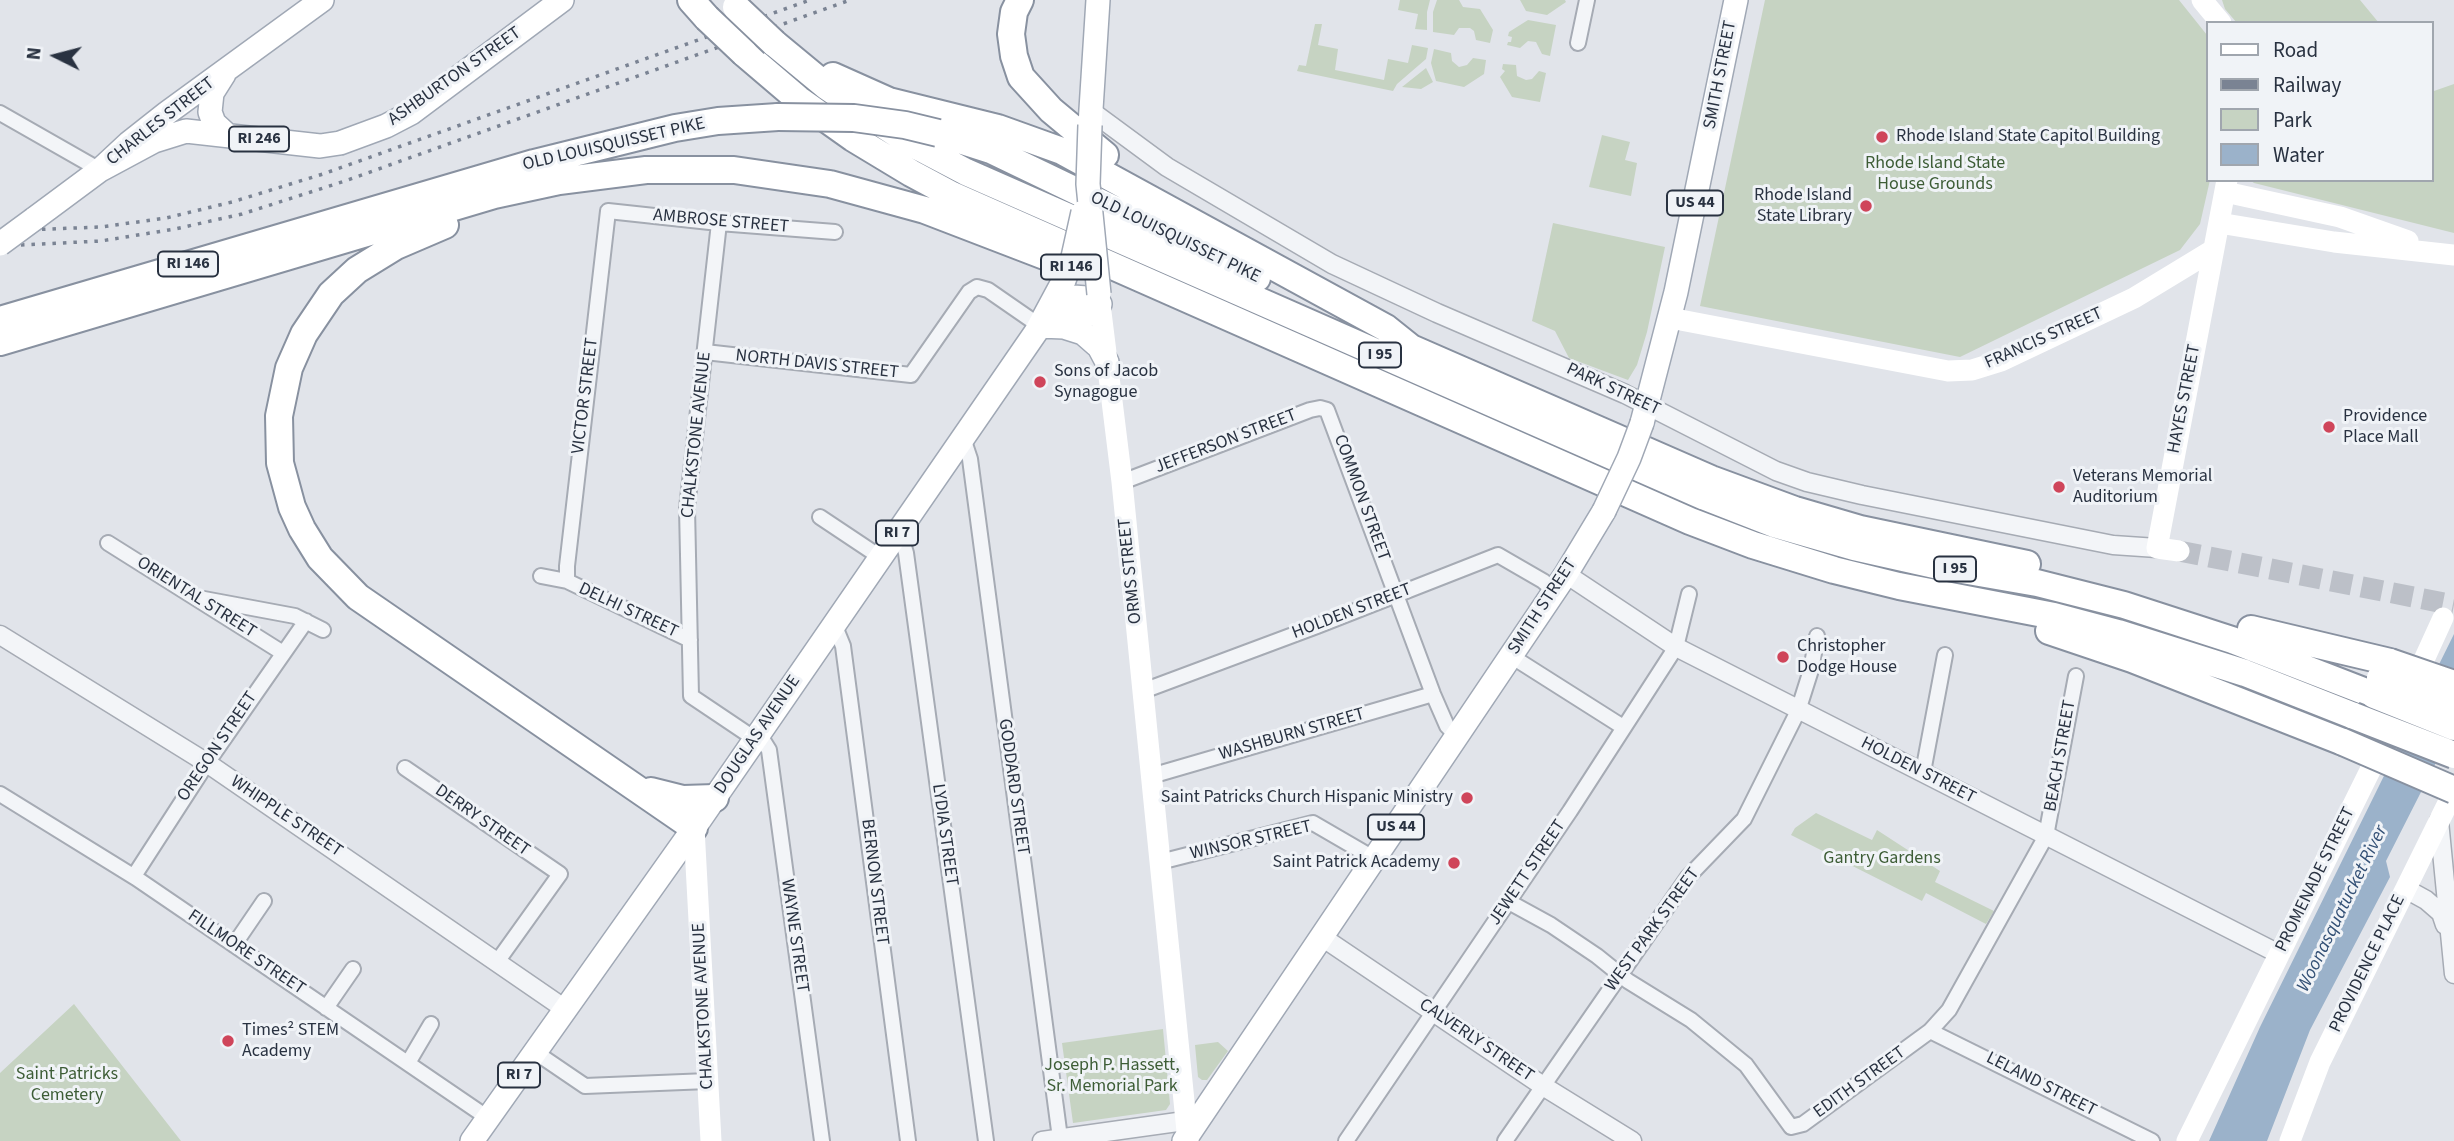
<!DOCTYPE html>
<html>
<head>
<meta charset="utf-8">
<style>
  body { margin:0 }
  #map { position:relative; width:2454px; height:1141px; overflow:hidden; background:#e1e4ea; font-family:"Source Sans 3",sans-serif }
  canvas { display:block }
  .legend { position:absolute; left:2206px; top:21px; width:228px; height:161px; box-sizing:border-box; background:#f0f3f7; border:2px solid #a0a6ae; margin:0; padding:9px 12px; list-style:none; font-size:21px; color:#293241 }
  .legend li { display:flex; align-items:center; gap:14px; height:35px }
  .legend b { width:35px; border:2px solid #a0a6ae }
  .north { position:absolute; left:21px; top:21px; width:70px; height:70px; -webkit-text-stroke:5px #f0f3f7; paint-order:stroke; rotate:276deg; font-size:19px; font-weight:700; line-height:28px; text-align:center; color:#293241 }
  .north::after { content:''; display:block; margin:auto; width:24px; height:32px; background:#293241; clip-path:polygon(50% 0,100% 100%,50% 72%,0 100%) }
</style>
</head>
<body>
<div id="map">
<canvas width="2454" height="1141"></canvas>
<ul class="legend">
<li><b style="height:9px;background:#fff"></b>Road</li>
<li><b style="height:9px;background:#7a8393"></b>Railway</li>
<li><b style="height:19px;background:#c6d3c2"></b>Park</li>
<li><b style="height:19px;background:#9bb2ca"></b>Water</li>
</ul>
<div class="north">N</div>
</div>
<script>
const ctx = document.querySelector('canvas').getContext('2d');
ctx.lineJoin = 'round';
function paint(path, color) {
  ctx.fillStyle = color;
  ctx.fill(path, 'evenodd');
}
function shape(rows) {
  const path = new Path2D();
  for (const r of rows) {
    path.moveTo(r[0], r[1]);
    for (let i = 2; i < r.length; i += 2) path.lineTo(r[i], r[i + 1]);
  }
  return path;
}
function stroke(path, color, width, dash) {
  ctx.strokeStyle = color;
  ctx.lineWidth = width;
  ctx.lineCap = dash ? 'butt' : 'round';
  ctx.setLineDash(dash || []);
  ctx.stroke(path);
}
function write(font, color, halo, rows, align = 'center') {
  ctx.font = font + ' "Source Sans 3",sans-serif';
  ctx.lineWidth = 6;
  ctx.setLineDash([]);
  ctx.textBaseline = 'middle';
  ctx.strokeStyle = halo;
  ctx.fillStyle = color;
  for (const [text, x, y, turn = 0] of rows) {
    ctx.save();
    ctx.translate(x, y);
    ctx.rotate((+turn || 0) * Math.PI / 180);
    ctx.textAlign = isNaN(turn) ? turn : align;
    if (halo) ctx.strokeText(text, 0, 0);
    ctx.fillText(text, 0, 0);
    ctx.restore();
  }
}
const green = shape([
  [1400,0,1430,0,1427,12,1427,30,1415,29,1418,14,1398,10],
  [1437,0,1459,0,1463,7,1480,9,1493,30,1490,43,1476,40,1474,31,1470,28,1459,28,1454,35,1433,32,1433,12],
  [1520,0,1565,0,1566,2,1547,15,1526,11],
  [1765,0,2179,0,2207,35,2207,180,2210,180,2200,224,2180,250,1960,357,1700,306],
  [2222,0,2360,0,2379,23,2237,23,2225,9],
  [1528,20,1556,25,1550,56,1542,54,1536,42,1528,41,1520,48,1507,45,1508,42,1511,42,1512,37,1508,36,1509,32],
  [1315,24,1322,24,1318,45,1338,49,1335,70,1384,80,1388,59,1408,63,1412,45,1428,48,1426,59,1397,84,1393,91,1297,71,1299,65,1306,66],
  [1434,49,1451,53,1452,61,1459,67,1467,65,1473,58,1486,60,1484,74,1464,87,1436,81,1431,63],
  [1503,64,1516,65,1517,76,1526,80,1532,79,1539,71,1546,73,1540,102,1512,97,1500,77,1505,71,1502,69],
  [1426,68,1433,82,1421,89,1402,87],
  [2454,84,2454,233,2254,183,2250,180,2431,180,2431,88,2434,91],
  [1602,135,1630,142,1625,160,1637,163,1631,196,1589,187],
  [1553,223,1665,247,1647,332,1637,365,1628,380,1569,358,1555,331,1532,321],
  [1816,813,1872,840,1877,830,1940,871,1935,882,1994,911,1986,924,1926,893,1922,901,1791,835,1795,828],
  [74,1004,181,1141,0,1141,0,1073],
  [1163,1029,1170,1104,1166,1110,1073,1123,1062,1043],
  [1218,1042,1228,1051,1207,1080,1202,1080,1198,1077,1195,1045]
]);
const water = shape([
  [2454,634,2454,727,2386,861,2390,877,2310,1030,2267,1141,2209,1141,2260,1027]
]);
const secondaryTunnel = shape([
  [2179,551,2454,605]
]);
const minor = shape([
  [1578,43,1587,0],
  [0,113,100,170],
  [719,223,687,508,691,696,755,739],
  [705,352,911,375,969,292,977,287,988,290,1040,326],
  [963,438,970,459,1060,1138],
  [1122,482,1310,410,1320,408,1327,410,1433,694,1447,726,1457,736],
  [820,517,880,557],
  [899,530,906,553,986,1141],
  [108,543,283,653],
  [541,576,567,581,690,640],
  [567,581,567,566,608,211,719,223,835,232],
  [204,599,295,616,323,630],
  [834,624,843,646,908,1141],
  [1511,656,1623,727],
  [1143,691,1317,626,1498,555,1543,581,1555,591],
  [759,734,769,750,822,1141],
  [405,768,560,874,497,962],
  [1923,772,1945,655],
  [1151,776,1433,694],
  [0,794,136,878,488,1118],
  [1160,862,1313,823,1375,859],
  [134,876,207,763,306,621],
  [1509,902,1551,925,1597,956,1628,981,1691,1020,1746,1065,1791,1127,1803,1124,1930,1031,1949,1010,2046,836,2076,676],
  [234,945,264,901],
  [326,1008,353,969],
  [1930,1031,2152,1141],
  [535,1052,585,1086,708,1081],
  [408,1063,431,1024],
  [1346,1141,1570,811,1676,647,1689,594],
  [1505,1141,1688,877,1744,819,1798,711,1811,670,1817,636]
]);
const tertiary = shape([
  [1091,111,1167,167,1332,264,1437,313,1625,394,1776,471,1807,482,1862,495,2113,545,2157,548],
  [1566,574,1676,647,2279,954],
  [0,635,207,763,565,1009],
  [2439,821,2454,974],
  [2406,889,2426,900,2441,913,2445,925],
  [1322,937,1543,1086,1632,1141],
  [1042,1141,1199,1119]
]);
const secondary = shape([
  [2202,0,2221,23],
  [2225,192,2340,217,2408,241],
  [2219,223,2334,242,2454,255],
  [1100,304,1122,482,1188,1141],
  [1670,318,1948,371,1972,370,2001,361,2134,298,2213,250],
  [2179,551,2157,548,2227,180],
  [2412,686,2443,618],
  [694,828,711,1141],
  [2187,1141,2396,718],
  [2290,1141,2320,1062,2454,791]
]);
const primary = shape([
  [224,74,212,93,210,112,214,123,227,135],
  [1090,125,1098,0],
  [100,170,154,141,186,131,320,146,340,143,386,126,411,113,562,0],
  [34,219,100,170,129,143,167,113,322,0],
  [1048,311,1059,302,1073,297,1087,298,1100,304],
  [1053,323,1087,315,1100,304],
  [1040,326,1064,327,1083,333,1099,347,1107,362],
  [1642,423,1676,292,1736,0],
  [472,1141,694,828,1036,332,1064,280],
  [1184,1141,1566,574,1604,511]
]);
const motorway = shape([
  [691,0,707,18],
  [1020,0,1014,12,1011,34,1014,56,1021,77,1051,110,1105,155],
  [774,43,826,86,868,115,909,142,966,172,1705,497,1774,524,1854,547,1939,566,2037,583,2124,605,2232,640,2374,695],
  [744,53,798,99,853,138,911,173,952,195,1690,521,1753,545,1834,570,1899,586,2054,616,2118,633,2245,673,2354,716],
  [833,76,889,101,998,128,1062,151,1386,328,1411,348,1711,479,1795,510,1860,529,2027,564],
  [938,133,991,150,1257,278],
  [445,225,396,246,357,270,331,294,304,334,289,368,279,416,280,463,292,507,302,529,320,558,358,597,694,828],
  [0,320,534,163,675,128,718,121,778,117],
  [0,342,494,195,559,181,646,170,734,170,830,184,925,210,1050,258],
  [2251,629,2390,662],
  [2049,631,2132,659,2343,742],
  [651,791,683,799,715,798]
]);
const rail = shape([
  [0,231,101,227,166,218,232,202,323,174,810,0],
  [0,246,101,241,175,229,242,214,345,181,850,0]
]);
const primaryBridge = shape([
  [1090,125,1088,184,1099,294],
  [0,244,34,219],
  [1064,280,1073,257,1083,212],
  [1604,511,1629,458,1642,423]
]);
const motorwayBridge = shape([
  [736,7,774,43],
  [707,18,744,53],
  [778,117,854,118,905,125,938,133],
  [2390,662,2454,684],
  [2380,678,2454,706],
  [2374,695,2454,727],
  [2354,716,2454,755],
  [2343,742,2454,790]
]);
const markers = [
  [1882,137,7,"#cf455a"],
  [1866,206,7,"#cf455a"],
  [1040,382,7,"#cf455a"],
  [2329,427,7,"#cf455a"],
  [2059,487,7,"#cf455a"],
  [1783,657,7,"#cf455a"],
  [1467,798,7,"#cf455a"],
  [1454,863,7,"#cf455a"],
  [228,1041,7,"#cf455a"]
];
const shields = [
  [259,139,60],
  [1695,203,56],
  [188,264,60],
  [1071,267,60],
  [1380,355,42],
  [897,533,42],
  [1955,569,42],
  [1396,827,56],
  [519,1075,42]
];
const shieldNames = [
  ["RI 246",259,139],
  ["US 44",1695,203],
  ["RI 146",188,264],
  ["RI 146",1071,267],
  ["I 95",1380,355],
  ["RI 7",897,533],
  ["I 95",1955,569],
  ["US 44",1396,827],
  ["RI 7",519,1075]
];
const streetNames = [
  ["SMITH STREET",1721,75,-79],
  ["ASHBURTON STREET",455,77,-35],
  ["CHARLES STREET",161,122,-38],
  ["OLD LOUISQUISSET PIKE",614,145,-13],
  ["AMBROSE STREET",721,222,5],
  ["OLD LOUISQUISSET PIKE",1175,238,26],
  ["FRANCIS STREET",2044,339,-24],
  ["NORTH DAVIS STREET",817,365,6],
  ["PARK STREET",1613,390,25],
  ["VICTOR STREET",586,396,-83],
  ["HAYES STREET",2185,399,-79],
  ["CHALKSTONE AVENUE",697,435,-84],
  ["JEFFERSON STREET",1226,442,-21],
  ["COMMON STREET",1361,498,70],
  ["ORMS STREET",1131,571,-96],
  ["ORIENTAL STREET",196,598,32],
  ["SMITH STREET",1543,607,-57],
  ["DELHI STREET",628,611,25],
  ["HOLDEN STREET",1352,612,-21],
  ["DOUGLAS AVENUE",758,735,-56],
  ["WASHBURN STREET",1292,735,-16],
  ["OREGON STREET",218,747,-56],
  ["BEACH STREET",2061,756,-80],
  ["HOLDEN STREET",1918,771,27],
  ["GODDARD STREET",1013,787,82],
  ["WHIPPLE STREET",286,817,34],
  ["DERRY STREET",482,821,35],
  ["LYDIA STREET",944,835,82],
  ["WINSOR STREET",1251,841,-13],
  ["JEWETT STREET",1528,873,-56],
  ["PROMENADE STREET",2316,880,-64],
  ["BERNON STREET",874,882,83],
  ["WEST PARK STREET",1653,930,-54],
  ["WAYNE STREET",794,936,82],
  ["FILLMORE STREET",246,953,34],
  ["PROVIDENCE PLACE",2368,964,-64],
  ["CHALKSTONE AVENUE",704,1006,-93],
  ["CALVERLY STREET",1476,1041,34],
  ["EDITH STREET",1860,1083,-36],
  ["LELAND STREET",2041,1085,27]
];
const poiNames = [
  ["Rhode Island State Capitol Building",1896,137],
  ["Rhode Island",1852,196,"right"],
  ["State Library",1852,217,"right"],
  ["Sons of Jacob",1054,372],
  ["Synagogue",1054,393],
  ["Providence",2343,417],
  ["Place Mall",2343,438],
  ["Veterans Memorial",2073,477],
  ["Auditorium",2073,498],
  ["Christopher",1797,647],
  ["Dodge House",1797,668],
  ["Saint Patricks Church Hispanic Ministry",1453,798,"right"],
  ["Saint Patrick Academy",1440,863,"right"],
  ["Times² STEM",242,1031],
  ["Academy",242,1052]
];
const parkNames = [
  ["Rhode Island State",1935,164],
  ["House Grounds",1935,185],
  ["Gantry Gardens",1882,859],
  ["Joseph P. Hassett,",1112,1066],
  ["Sr. Memorial Park",1112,1087],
  ["Saint Patricks",67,1075],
  ["Cemetery",67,1096]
];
const waterNames = [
  ["Woonasquatucket River",2343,909,-64]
];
paint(green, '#c6d3c2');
paint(water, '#9bb2ca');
stroke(secondaryTunnel, '#bcc0c8', 21, [21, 10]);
stroke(minor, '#a6abb4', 18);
stroke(tertiary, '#a6abb4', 21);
stroke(primary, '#a0a8b5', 26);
stroke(motorway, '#8891a0', 30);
stroke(minor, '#f3f5f8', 14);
stroke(tertiary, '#f3f5f8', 18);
stroke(secondary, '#fff', 21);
stroke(primary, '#fff', 23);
stroke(motorway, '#fff', 26);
stroke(rail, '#7a8393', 3.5, [3.5, 7]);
stroke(primaryBridge, '#a0a8b5', 26, []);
stroke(motorwayBridge, '#8891a0', 30, []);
stroke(primaryBridge, '#fff', 23);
stroke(motorwayBridge, '#fff', 26);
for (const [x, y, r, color] of markers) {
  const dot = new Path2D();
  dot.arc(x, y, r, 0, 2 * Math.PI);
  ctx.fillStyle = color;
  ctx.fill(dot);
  stroke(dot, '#f0f3f7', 2.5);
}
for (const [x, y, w] of shields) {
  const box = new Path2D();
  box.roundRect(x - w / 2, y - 12.5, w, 25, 5);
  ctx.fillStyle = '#f0f3f7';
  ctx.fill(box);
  stroke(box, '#293241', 2);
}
write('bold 16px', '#293241', null, shieldNames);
write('18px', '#293241', '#f0f3f7', streetNames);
write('18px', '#293241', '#f0f3f7', poiNames, 'left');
write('18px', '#3d5d36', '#f0f3f7', parkNames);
write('italic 19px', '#335075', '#f0f3f7', waterNames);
</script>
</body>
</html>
